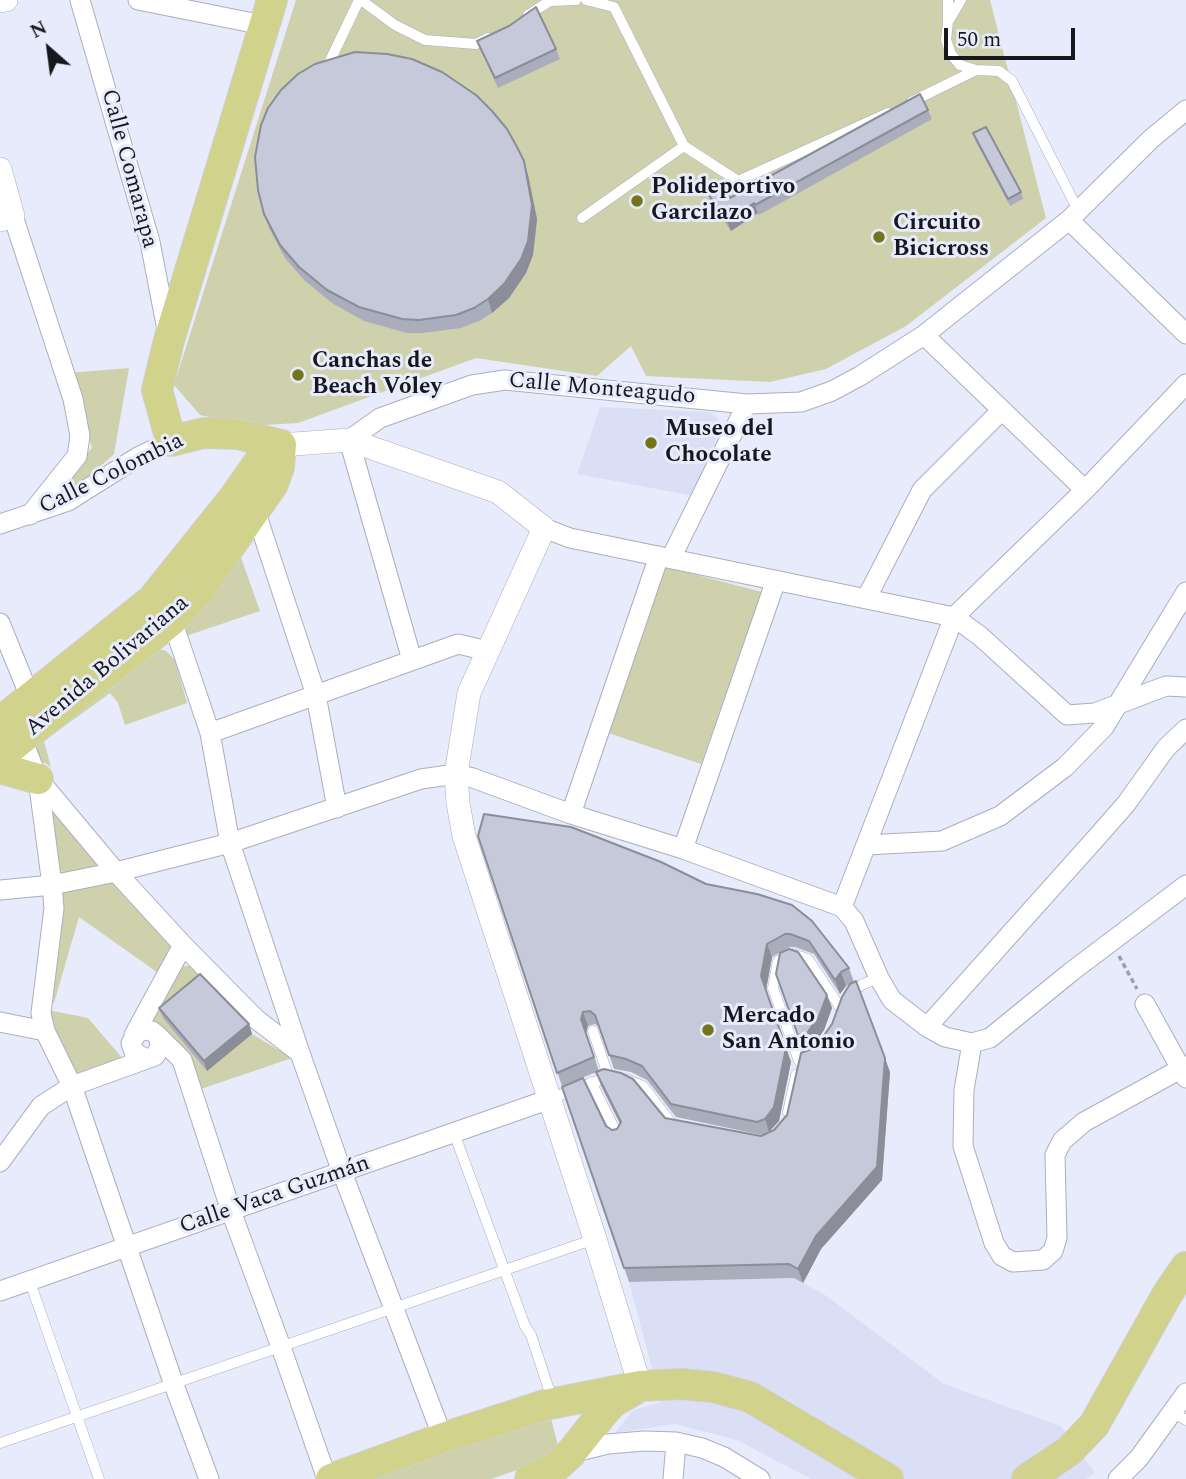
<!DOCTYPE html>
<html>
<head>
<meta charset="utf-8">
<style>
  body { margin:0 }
  #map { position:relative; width:1186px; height:1479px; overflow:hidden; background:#e8ebfb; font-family:Spectral,serif }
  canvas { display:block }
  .north { position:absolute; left:14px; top:14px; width:70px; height:70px; -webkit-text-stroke:5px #e8ebfb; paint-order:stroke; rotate:332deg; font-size:19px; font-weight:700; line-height:28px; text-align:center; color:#17181d }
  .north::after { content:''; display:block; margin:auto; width:24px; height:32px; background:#17181d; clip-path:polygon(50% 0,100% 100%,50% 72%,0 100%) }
  .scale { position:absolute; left:944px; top:28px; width:131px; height:32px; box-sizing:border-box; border:4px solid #17181d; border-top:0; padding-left:9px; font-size:21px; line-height:24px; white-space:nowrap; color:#17181d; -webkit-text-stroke:5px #e8ebfb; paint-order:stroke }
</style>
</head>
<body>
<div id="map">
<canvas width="1186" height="1479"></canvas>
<div class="north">N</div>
<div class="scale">50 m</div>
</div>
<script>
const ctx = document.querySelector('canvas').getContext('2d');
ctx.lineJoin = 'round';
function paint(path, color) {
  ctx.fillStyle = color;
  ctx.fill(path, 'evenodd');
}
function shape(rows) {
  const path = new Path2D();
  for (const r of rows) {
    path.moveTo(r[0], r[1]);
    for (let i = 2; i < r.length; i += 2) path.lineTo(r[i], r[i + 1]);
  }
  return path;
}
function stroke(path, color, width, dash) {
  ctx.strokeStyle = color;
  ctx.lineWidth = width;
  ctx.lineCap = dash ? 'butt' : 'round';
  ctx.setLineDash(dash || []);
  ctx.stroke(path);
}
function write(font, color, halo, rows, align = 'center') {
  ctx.font = font + ' Spectral,serif';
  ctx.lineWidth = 6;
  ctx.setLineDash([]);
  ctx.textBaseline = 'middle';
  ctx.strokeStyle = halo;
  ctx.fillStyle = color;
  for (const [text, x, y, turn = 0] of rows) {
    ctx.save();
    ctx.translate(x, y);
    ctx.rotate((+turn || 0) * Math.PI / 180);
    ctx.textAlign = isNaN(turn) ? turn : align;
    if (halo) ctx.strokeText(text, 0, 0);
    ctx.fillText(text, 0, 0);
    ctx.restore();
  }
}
const built = shape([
  [600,407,709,412,719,419,721,428,694,496,577,474],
  [794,1278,825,1295,944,1384,1061,1426,1095,1473,1086,1479,811,1479,737,1440,675,1424,615,1433,633,1410,661,1402,629,1282]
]);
const green = shape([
  [296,0,990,0,1046,218,906,326,826,369,770,382,646,376,631,346,597,376,476,358,298,423,248,426,200,415,174,385],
  [129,368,114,454,75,489,51,496,92,448,68,373],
  [239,552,260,611,183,637,176,621],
  [655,564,762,592,701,764,602,731],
  [156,648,166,651,175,660,187,703,125,725,118,703,110,693,44,741,51,767,40,760,35,746],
  [57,812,97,863,95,868,67,875,60,870,52,816],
  [113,881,170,943,171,952,161,975,79,917,54,1003,46,998,60,895,70,887],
  [180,966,191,966,252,1034,292,1058,198,1090,185,1052,152,1020],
  [48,1010,88,1018,123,1059,87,1073,76,1073,69,1062],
  [551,1418,558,1446,543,1461,491,1479,364,1479]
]);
const path = shape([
  [1119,956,1137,989]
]);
const service = shape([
  [361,0,395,25,425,40,476,44,488,38],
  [586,0,614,7,684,146,738,181,888,113],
  [948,0,948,22],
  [961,0,948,22,946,40,951,54,960,65,976,70,999,71,1012,81,1079,212],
  [528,15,550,1,576,0],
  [329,63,359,0],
  [911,102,976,70],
  [582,218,684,146],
  [849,994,863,984,879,978],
  [593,1031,608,1075],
  [799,1061,773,988,778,961,793,954,808,959,840,1007],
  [626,1079,643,1086,672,1124,677,1125],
  [591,1082,618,1136],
  [550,1099,611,1076],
  [788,1112,796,1075],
  [454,1133,525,1326,531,1335,552,1399],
  [30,1282,99,1479],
  [1172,1412,1186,1420],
  [0,1443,595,1239]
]);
const minor = shape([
  [80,0,150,242,168,335],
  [138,0,263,25],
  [13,216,73,399,80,436,77,456,30,515],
  [1069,220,1186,334],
  [924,335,1085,490],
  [248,507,255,510,316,695,337,808],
  [0,524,68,501,138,457,171,441],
  [544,528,570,538,954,617,980,636,1067,715,1095,713,1166,686,1186,687],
  [671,558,747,404],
  [866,599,922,490,1002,410],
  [164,612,172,620,210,733,230,843,300,1053,342,1172,443,1438],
  [0,623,30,697,22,739,38,779,52,885,54,908,41,1013,45,1031,72,1086,174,1385,209,1479],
  [412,660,349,440,380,418,472,385,505,380,747,404,801,402,832,391,860,376,924,335,1069,220,1151,139,1186,110],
  [210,733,458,644,488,651],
  [39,780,116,872,183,945,256,1019,300,1053],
  [571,814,659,556],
  [866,845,942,841,1000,816,1065,767,1104,727,1186,592],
  [683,849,776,580],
  [0,890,52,885,116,872,230,843,421,779,456,774,473,778,571,814,683,849,842,907,854,921,879,978,892,1000,927,1027,945,1037,972,1043,990,1038,1071,972,1186,885],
  [842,907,954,617,1085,490,1186,384],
  [1145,1004,1186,1078],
  [0,1022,45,1031],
  [927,1027,1097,837,1126,804,1166,748,1186,729],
  [134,1035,183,945],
  [159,1037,182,1060,231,1211,281,1347,327,1479],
  [972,1043,964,1090,963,1146,994,1243,1002,1256,1013,1262,1043,1260,1053,1251,1057,1238,1055,1155,1062,1141,1084,1122,1186,1066],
  [0,1162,41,1106,72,1086,155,1056,160,1047,159,1037,152,1031,147,1030,138,1032,131,1043,134,1052,146,1059],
  [0,1291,550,1099],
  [571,1453,608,1444,644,1441,676,1442,702,1448,724,1457,760,1479],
  [673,1479,676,1442],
  [1118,1479,1139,1458,1186,1393]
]);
const tertiary = shape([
  [0,1,6,0],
  [0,169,13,216,0,220],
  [281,445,349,440,498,492,544,528,469,693,456,774,458,803,464,836,595,1239,640,1386]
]);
const primary = shape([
  [272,0,169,340,157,390,171,441,204,433,238,434,281,445],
  [0,722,152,600,233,499,259,462,281,445],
  [0,756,131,653,172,620,199,591,273,484,279,467,281,445],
  [0,768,38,779],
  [331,1479,443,1438,545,1405,640,1386,681,1384,713,1387,750,1397,888,1479],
  [530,1479,557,1466,571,1453,602,1414,613,1402,634,1390],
  [1027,1479,1069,1451,1094,1425,1168,1293,1186,1267]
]);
const wall = shape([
  [477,41,556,49,560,59,498,88],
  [928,110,932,119,759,215,758,213,731,231,710,201,707,192,730,198],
  [973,133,1021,192,1023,199,1010,206,975,140],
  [528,175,537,219,533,255,526,273,509,298,492,313,479,321,461,328,423,333,407,333,364,321,332,303,304,280,285,258,269,228,264,214],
  [478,836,706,884,757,894,849,968,854,982,846,986,840,994,814,954,795,947,790,947,772,957,766,990,791,1062,779,1121,769,1132,762,1135,676,1117,647,1080,631,1072,614,1069,600,1028,595,1024,588,1026,586,1033,599,1071,562,1086],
  [776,974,827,995,832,1008,824,1030,811,1049,890,1072,882,1180,821,1249,803,1283,794,1278,629,1282,562,1087,612,1130,617,1129,620,1124,601,1086,596,1072,665,1118,761,1136,774,1130,787,1115,804,1052],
  [159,1008,249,1024,252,1034,207,1071,163,1018]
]);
const shadedWall = shape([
  [524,161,528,175,537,219,533,255,526,273,509,298,492,313,488,299],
  [754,203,758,213,731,231,727,221],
  [767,944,772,957,766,990,791,1062,779,1121,769,1132,765,1119,761,976],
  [841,972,846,986,840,994,835,980],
  [827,995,832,1008,824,1030,810,1050,805,1036],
  [583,1012,588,1026,586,1033,599,1071,581,1019],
  [249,1024,252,1034,207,1071,204,1061],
  [885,1058,890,1072,882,1180,821,1249,803,1283,798,1269,816,1236]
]);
const building = shape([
  [536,7,556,49,495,78,477,41,509,26,536,7],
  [355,52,387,54,412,59,442,72,476,95,492,111,507,129,517,147,524,161,532,205,528,241,521,259,504,284,488,299,474,308,456,315,419,320,402,319,359,307,327,290,299,267,280,245,264,214,258,190,255,157,261,125,268,108,281,90,298,74,315,64,355,52],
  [920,94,928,110,755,205,754,203,727,221,707,192,720,183,730,198,920,94],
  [986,127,1021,192,1008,199,973,133,986,127],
  [484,814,571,827,661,862,706,884,757,894,792,905,812,921,849,968,841,972,835,980,809,941,790,934,785,934,767,944,761,976,786,1048,774,1107,765,1119,757,1122,671,1104,642,1066,626,1059,609,1055,595,1015,590,1011,583,1012,581,1019,594,1057,557,1073,478,836,484,814],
  [789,949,798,952,827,995,819,1016,805,1036,799,1038,776,974,780,953,789,949],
  [200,974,249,1024,204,1061,159,1008,200,974],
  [856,981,885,1058,877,1167,816,1236,798,1269,789,1264,624,1268,562,1087,583,1078,606,1126,612,1130,617,1129,621,1122,596,1072,604,1069,621,1073,633,1079,665,1118,761,1136,774,1130,787,1115,801,1053,816,1047,832,1024,842,997,850,984,856,981]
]);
const markers = [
  [637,201,7,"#74741a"],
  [879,237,7,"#74741a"],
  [298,375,7,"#74741a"],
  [651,443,7,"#74741a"],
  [708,1030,7,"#74741a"]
];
const streetNames = [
  ["Calle Comarapa",128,169,75],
  ["Calle Monteagudo",602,390,5],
  ["Calle Colombia",112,475,-26],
  ["Avenida Bolivariana",108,667,-40],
  ["Calle Vaca Guzmán",275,1196,-19]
];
const poiNames = [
  ["Polideportivo",651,188],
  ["Garcilazo",651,214],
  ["Circuito",893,224],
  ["Bicicross",893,250],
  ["Canchas de",312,362],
  ["Beach Vóley",312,388],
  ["Museo del",665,430],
  ["Chocolate",665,456],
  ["Mercado",722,1017],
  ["San Antonio",722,1043]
];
paint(built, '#dbdff6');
paint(green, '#cfd1ac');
stroke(service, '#abaebd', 11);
stroke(minor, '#abaebd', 21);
stroke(tertiary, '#abaebd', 24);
stroke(primary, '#d1d1d2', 32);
stroke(path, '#9ea0ac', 3.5, [5, 3.5]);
stroke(service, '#fff', 10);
stroke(minor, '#fff', 19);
stroke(tertiary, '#fff', 23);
stroke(primary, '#d1d28c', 30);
paint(wall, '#aaadbb');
paint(shadedWall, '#8b8d98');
paint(building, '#c6c9d9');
stroke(building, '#8b8d98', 2);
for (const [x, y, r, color] of markers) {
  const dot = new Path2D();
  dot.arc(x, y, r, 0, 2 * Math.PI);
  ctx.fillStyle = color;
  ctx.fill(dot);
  stroke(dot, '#e8ebfb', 2.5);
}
write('23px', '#17181d', '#e8ebfb', streetNames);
write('bold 23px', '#17181d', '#e8ebfb', poiNames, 'left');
</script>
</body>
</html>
